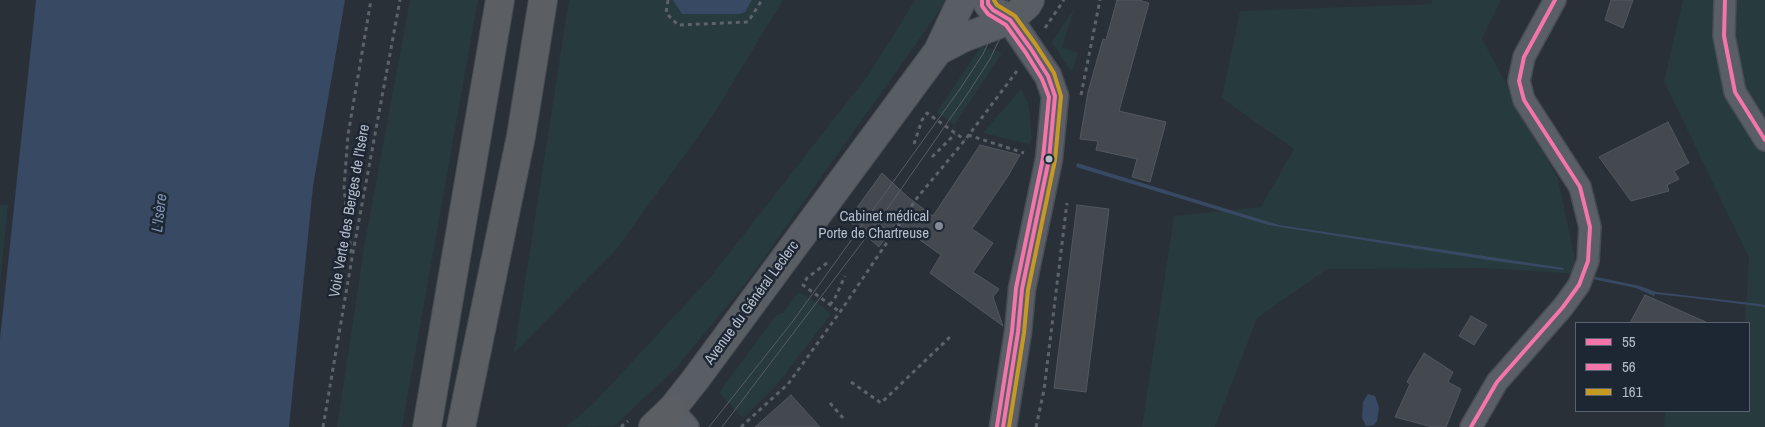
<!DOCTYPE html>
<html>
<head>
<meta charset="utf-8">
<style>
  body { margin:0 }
  #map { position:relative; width:1765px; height:427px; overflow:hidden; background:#2a3038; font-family:"Archivo Narrow",sans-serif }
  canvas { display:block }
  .legend { position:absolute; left:1575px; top:322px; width:175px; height:90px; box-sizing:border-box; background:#1d2633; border:1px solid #59626f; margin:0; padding:6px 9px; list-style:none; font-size:15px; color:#b4bcc9 }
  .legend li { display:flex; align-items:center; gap:10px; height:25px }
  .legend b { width:25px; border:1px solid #59626f }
</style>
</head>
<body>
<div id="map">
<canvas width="1765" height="427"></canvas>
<ul class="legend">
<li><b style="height:6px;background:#f475a9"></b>55</li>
<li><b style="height:6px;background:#f475a9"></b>56</li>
<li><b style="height:6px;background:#c69924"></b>161</li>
</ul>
</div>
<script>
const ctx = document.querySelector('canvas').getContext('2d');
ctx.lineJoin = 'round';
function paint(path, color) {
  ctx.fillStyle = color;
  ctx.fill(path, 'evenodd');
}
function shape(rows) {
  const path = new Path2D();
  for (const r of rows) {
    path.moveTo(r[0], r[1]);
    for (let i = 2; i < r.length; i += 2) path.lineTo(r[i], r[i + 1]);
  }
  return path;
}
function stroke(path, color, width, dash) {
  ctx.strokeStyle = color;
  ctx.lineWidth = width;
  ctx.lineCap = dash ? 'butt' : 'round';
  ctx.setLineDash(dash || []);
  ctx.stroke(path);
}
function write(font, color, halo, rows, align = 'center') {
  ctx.font = font + ' "Archivo Narrow",sans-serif';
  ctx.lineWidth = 5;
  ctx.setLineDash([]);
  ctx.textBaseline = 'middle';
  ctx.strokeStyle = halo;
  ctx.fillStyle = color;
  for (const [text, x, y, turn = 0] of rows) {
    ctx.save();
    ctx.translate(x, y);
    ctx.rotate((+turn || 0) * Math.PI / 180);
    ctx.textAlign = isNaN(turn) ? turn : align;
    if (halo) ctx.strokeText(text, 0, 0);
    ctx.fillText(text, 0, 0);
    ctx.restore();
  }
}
const green = shape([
  [410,0,478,0,402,427,337,427,365,242],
  [569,0,673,0,745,12,752,0,783,0,710,120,615,251,514,353],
  [915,0,947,0,746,283,676,368,614,426,566,427,594,403,709,279,869,74],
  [1433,0,1501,0,1482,39,1558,179,1578,274,1485,268,1327,269,1257,318,1215,427,1142,427,1174,216,1261,207,1294,149,1222,98,1240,11,1431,4],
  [1683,0,1765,0,1765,427,1664,427,1665,411,1749,411,1749,323,1745,323,1749,258,1664,81],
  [1074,9,1062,47,1078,53,1073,69,1069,69,1052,42],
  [981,46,1002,53,954,125,937,112],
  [1021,89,1029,106,1032,138,1029,144,983,133],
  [0,205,8,205,0,285],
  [799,292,823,307,831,314,779,382,743,418,719,393,776,315,783,313]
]);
const water = shape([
  [36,0,345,0,313,186,289,427,0,427,0,339],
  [673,0,752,0,745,12,739,14,682,14],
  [1077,163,1279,225,1564,268,1563,270,1488,260,1268,225,1076,167],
  [1592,276,1640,286,1656,292,1760,304,1765,305,1765,307,1693,298,1655,294,1654,296,1636,288,1592,279],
  [1368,394,1375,396,1379,407,1377,421,1374,425,1369,426,1366,426,1362,418,1363,402]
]);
const building = shape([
  [1117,0,1139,0,1149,3,1119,111,1166,122,1150,182,1132,177,1137,159,1096,150,1098,141,1080,139,1088,92,1103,39,1106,40,1117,0],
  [1611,0,1633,0,1623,28,1605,20,1611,0],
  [1668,122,1689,163,1674,171,1679,179,1667,185,1669,191,1631,201,1599,157,1668,122],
  [980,145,1020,155,1008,176,972,229,993,243,973,272,999,289,993,297,1003,326,930,273,941,255,896,223,879,247,848,220,882,173,909,198,933,216,980,145],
  [1077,205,1109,209,1086,392,1054,388,1077,205],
  [1645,295,1708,323,1630,323,1645,295],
  [1471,316,1487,325,1474,345,1459,336,1471,316],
  [1424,353,1453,372,1448,382,1461,389,1446,427,1432,427,1395,417,1410,384,1407,382,1424,353],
  [791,395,820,427,755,427,791,395]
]);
const path = shape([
  [668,0,666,13,678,25,748,22,762,0],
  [1045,28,1064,0],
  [1081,95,1100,0],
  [968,135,1024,153],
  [914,144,922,120,927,113,965,140],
  [932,157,955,134],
  [351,253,344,188,348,135,371,0],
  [827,263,807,278,803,285,840,312],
  [830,305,835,298,845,276],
  [851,382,881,403,952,335],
  [830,403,843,418],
  [323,427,352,258,400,0],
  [621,427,628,421],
  [741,427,788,384,840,312,917,198,965,140,1017,71],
  [1036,427,1044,390,1067,203]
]);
const minor = shape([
  [1725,0,1724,36,1735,92,1765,140],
  [672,409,688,427],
  [1471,427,1497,382,1563,307,1579,285,1588,261,1590,227,1580,187,1524,100,1519,81,1524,57,1555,0]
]);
const tertiary = shape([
  [1003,427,1018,332,1022,289,1049,159,1055,96,1048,76,1010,20]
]);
const secondary = shape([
  [988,0,988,4,993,10,1010,20],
  [938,51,963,38,1010,20,1027,5,1030,0],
  [672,409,695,380,938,51,962,0]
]);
const trunk = shape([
  [427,427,500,0],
  [461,427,521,136,543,0],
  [653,427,672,409]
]);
const tram = shape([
  [709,427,793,321,960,89,983,54,1008,0],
  [722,427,883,215,968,93,990,59,1018,0]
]);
const bus1 = shape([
  [988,0,988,4,993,10,1010,20,1031,49,1048,76,1055,96,1049,159,1022,289,1018,332,1003,427],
  [1725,0,1724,36,1735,92,1765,140],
  [1471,427,1497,382,1563,307,1579,285,1588,261,1590,227,1580,187,1524,100,1519,81,1524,57,1555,0]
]);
const bus2 = shape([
  [982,0,982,6,988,14,1006,25,1026,53,1042,79,1049,97,1043,158,1016,288,1012,331,997,426]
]);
const bus3 = shape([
  [994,0,997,5,1015,16,1036,45,1054,73,1061,96,1055,160,1028,290,1024,333,1009,427]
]);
const markers = [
  [1049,159,4.5,"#b4bcc9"],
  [939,226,5,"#848b96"]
];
const streetNames = [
  ["Voie Verte des Berges de l'Isère",350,211,-80],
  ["Avenue du Général Leclerc",752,303,-54]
];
const poiNames = [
  ["Cabinet médical",929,217],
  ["Porte de Chartreuse",929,234]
];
const waterNames = [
  ["L'Isère",160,213,-83]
];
paint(green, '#273a3e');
paint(water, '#384963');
paint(building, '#444950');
stroke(building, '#52575f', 1);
stroke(minor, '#484c53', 24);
stroke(tertiary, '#484c53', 29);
stroke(secondary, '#484c53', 30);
stroke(trunk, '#474c53', 30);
stroke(path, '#5d636a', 3, [4, 4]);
stroke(minor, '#5a5e66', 21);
stroke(tertiary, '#5a5e66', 26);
stroke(secondary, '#595d64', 28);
stroke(trunk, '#5b5f64', 28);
stroke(tram, '#595d64', 1);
stroke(bus1, '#f475a9', 4);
stroke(bus2, '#f475a9', 4);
stroke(bus3, '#c69924', 4);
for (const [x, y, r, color] of markers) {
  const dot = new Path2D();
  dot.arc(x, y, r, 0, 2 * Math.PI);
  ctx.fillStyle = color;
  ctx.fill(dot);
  stroke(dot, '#1d2633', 2);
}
write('15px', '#b4bcc9', '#1d2633', streetNames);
write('15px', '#b4bcc9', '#1d2633', poiNames, 'right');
write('italic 16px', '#7c92b1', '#1d2633', waterNames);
</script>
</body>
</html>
